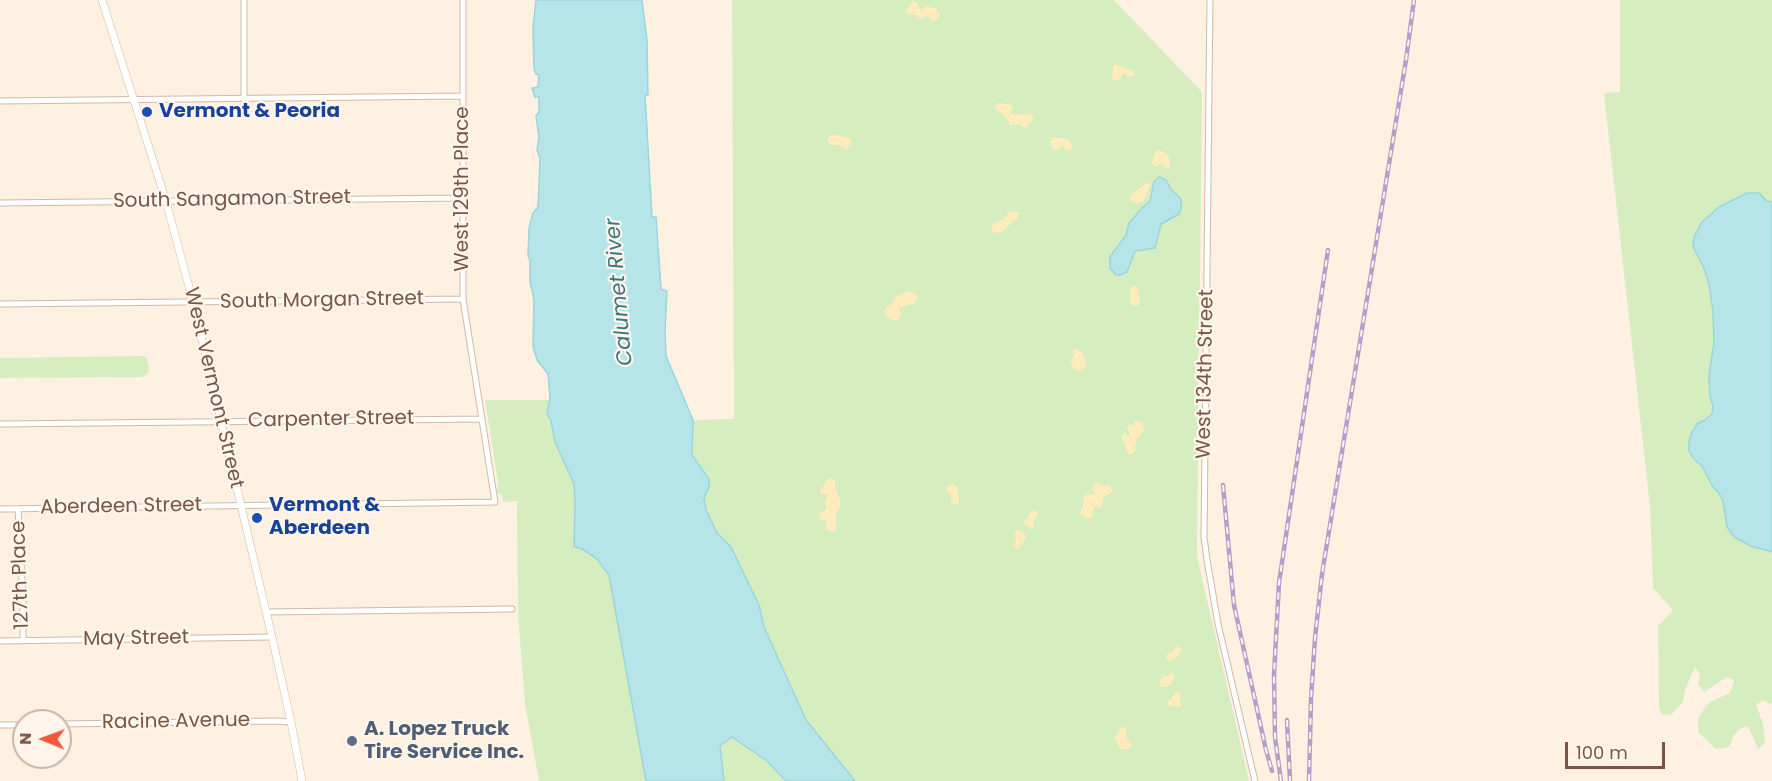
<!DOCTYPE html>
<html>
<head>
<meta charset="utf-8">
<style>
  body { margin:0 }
  #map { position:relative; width:1772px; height:781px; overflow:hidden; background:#fef1e2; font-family:Poppins,sans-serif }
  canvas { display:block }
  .north { position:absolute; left:12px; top:709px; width:60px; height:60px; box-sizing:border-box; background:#fff5ea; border:2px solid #c9b5a8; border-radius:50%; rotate:271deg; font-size:16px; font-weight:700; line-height:24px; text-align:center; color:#785546 }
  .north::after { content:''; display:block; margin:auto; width:21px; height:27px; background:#f2593c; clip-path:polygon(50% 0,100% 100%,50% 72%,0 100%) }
  .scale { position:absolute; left:1565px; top:742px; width:100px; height:27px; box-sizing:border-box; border:3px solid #785546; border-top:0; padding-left:8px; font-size:18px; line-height:21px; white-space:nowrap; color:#785546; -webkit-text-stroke:4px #fff5ea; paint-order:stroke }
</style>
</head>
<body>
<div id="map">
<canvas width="1772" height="781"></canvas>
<div class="north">N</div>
<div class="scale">100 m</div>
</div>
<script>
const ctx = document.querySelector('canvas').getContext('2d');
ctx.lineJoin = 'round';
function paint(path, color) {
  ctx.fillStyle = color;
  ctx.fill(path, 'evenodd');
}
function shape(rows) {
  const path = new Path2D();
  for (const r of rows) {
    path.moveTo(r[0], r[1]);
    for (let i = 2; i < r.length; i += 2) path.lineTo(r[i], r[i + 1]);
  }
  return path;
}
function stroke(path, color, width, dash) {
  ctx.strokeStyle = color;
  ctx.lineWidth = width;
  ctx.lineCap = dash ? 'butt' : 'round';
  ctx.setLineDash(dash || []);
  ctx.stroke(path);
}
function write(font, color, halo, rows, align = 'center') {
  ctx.font = font + ' Poppins,sans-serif';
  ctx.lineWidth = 4.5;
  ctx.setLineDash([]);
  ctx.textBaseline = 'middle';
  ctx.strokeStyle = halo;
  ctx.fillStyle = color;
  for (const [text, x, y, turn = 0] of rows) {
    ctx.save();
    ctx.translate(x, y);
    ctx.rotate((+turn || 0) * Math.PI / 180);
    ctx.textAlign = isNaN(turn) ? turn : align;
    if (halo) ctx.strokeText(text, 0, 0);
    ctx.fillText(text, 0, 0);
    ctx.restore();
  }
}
const green = shape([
  [732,0,1114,0,1202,92,1197,549,1198,561,1249,781,855,781,806,720,764,626,759,605,731,547,717,533,706,510,704,498,709,487,704,470,697,464,692,455,693,420,734,419],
  [1620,0,1772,0,1772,705,1763,700,1756,705,1763,723,1765,743,1758,749,1748,726,1741,728,1734,735,1729,747,1716,749,1698,732,1698,717,1710,702,1730,693,1734,680,1727,677,1704,692,1698,684,1700,674,1695,667,1685,690,1683,702,1672,714,1662,715,1659,709,1658,626,1673,610,1653,588,1650,506,1604,93,1620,92],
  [144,356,147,358,149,370,147,374,142,377,0,378,0,358],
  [485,400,549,400,547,414,551,421,555,442,574,484,575,502,574,547,582,549,596,558,606,569,611,582,646,781,539,781,525,704,518,614,517,501,503,502,502,496,497,492,498,482],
  [732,737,767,761,786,781,724,781,720,746]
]);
const sand = shape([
  [914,1,917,3,920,10,927,6,936,9,939,12,939,18,933,21,927,16,920,19,916,15,907,14,906,11,912,2],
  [1115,64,1133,71,1134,75,1129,77,1123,73,1120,79,1114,81,1112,78,1113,66],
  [998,103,1012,105,1013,110,1010,112,1011,114,1024,115,1031,114,1034,118,1026,128,1018,124,1011,125,1004,115,996,110,995,106],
  [836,135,850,138,852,141,851,145,846,149,839,145,830,145,828,138,832,135],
  [1053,137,1069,140,1072,145,1073,149,1067,151,1062,145,1057,150,1053,150,1050,142],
  [1157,150,1164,152,1168,155,1170,161,1170,169,1166,169,1160,163,1156,166,1152,164,1154,155],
  [1146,183,1149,183,1150,185,1143,202,1136,203,1130,200,1131,194,1140,189],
  [1010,211,1017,212,1019,214,1018,218,1001,232,995,233,993,232,991,225,1004,219],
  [1134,285,1139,289,1138,296,1140,302,1136,307,1133,306,1130,302,1130,289],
  [909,291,916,294,917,299,915,303,899,308,901,315,898,320,893,321,888,318,884,313,886,308,891,304,895,297],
  [1075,347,1082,352,1086,363,1085,367,1079,371,1074,369,1071,364,1071,360,1074,356,1073,351],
  [1138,420,1143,423,1144,431,1136,440,1135,451,1130,455,1126,450,1125,444,1121,437,1124,434,1130,436,1127,427,1130,424,1134,426,1134,422],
  [830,478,834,479,836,490,841,502,836,516,836,530,832,533,825,529,827,520,821,520,819,516,820,513,827,509,825,501,829,494,822,495,820,491,827,480],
  [1098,483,1102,486,1110,485,1112,491,1103,498,1102,507,1099,508,1094,506,1092,517,1086,519,1080,514,1084,504,1083,498,1087,494,1094,495,1093,485],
  [949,485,955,485,957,487,959,500,958,504,954,504,951,502,951,494,946,490],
  [1030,511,1036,511,1038,515,1033,521,1034,527,1031,528,1022,523,1024,521,1028,518],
  [1016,530,1021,531,1027,536,1019,549,1016,548,1014,545,1016,539,1014,532],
  [1176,646,1181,648,1181,653,1172,660,1167,661,1166,655,1173,652],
  [1171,673,1175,677,1171,684,1165,687,1160,686,1159,681,1164,676,1168,676],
  [1177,692,1180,695,1181,707,1169,706,1167,702,1172,698,1174,693],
  [1123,726,1126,729,1127,739,1132,744,1130,749,1120,749,1115,740,1115,736,1118,734,1119,729]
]);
const water = shape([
  [536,0,642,0,647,40,648,95,645,95,652,217,656,217,661,289,667,291,665,331,666,356,693,420,692,455,709,479,709,487,704,498,706,510,717,533,731,547,759,605,764,627,806,720,855,781,786,781,767,761,732,737,720,746,724,781,646,781,609,575,596,558,582,549,574,547,575,502,574,484,555,442,551,421,547,414,550,397,548,374,537,360,533,346,534,299,530,282,530,260,528,256,529,228,533,213,538,207,539,185,540,158,537,150,539,137,536,116,539,112,539,97,535,97,532,88,538,87,539,75,536,74,534,69,533,28,536,0],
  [1159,177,1166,180,1171,189,1181,199,1181,209,1179,214,1161,224,1155,248,1135,251,1127,272,1120,275,1116,275,1110,268,1110,257,1126,235,1129,223,1142,208,1150,201,1154,182,1159,177],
  [1747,193,1759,193,1767,201,1772,202,1772,552,1751,546,1734,537,1727,527,1723,501,1719,493,1713,487,1702,466,1695,460,1689,451,1689,441,1692,432,1698,423,1705,420,1712,414,1713,406,1710,397,1709,375,1714,343,1713,312,1709,284,1703,266,1693,247,1694,237,1702,222,1719,207,1747,193]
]);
const minor = shape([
  [1210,0,1204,537,1207,560,1218,624,1255,781],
  [244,98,244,0],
  [0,101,463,96],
  [0,203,463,198],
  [0,304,463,299],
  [0,424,482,419],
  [0,509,495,502,463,299,463,0],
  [18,509,23,598,23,641],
  [266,612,512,609],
  [0,641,272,637],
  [60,724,276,721,291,722],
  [0,725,24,725]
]);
const tertiary = shape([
  [102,0,166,201,193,302,272,637,291,722,302,781]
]);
const rail = shape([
  [1223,485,1234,605,1266,750,1272,771],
  [1287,720,1290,781],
  [1281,781,1275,737,1274,675,1279,583,1328,250],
  [1309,781,1311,699,1315,638,1322,574,1406,60,1414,0]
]);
const markers = [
  [147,112,6,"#1a4fb4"],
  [257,518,6,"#1a4fb4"],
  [352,741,6,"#5c6f8a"]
];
const transitNames = [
  ["Vermont & Peoria",159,112],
  ["Vermont &",269,506],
  ["Aberdeen",269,529]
];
const streetNames = [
  ["West 129th Place",463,189,-90],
  ["South Sangamon Street",232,200,-1],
  ["South Morgan Street",322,301,-1],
  ["West 134th Street",1206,374,-89],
  ["West Vermont Street",213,388,77],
  ["Carpenter Street",331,420,-1],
  ["Aberdeen Street",121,507,-1],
  ["127th Place",21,575,-92],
  ["May Street",136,639,-1],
  ["Racine Avenue",176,722,-1]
];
const serviceNames = [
  ["A. Lopez Truck",364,730],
  ["Tire Service Inc.",364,753]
];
const waterNames = [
  ["Calumet River",620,292,-95]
];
paint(green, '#d5edbf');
paint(sand, '#ffebbb');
paint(water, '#b5e5e9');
stroke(water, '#9ad6dc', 1.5);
stroke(minor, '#d2b9aa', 7);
stroke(tertiary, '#d2b9aa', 8);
stroke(minor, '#fff', 5);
stroke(tertiary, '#fff', 7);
stroke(rail, '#b3a0c8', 4.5);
stroke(rail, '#fff5ea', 2, [7]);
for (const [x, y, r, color] of markers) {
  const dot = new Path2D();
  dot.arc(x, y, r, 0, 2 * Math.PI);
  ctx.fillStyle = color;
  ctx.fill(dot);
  stroke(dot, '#fff5ea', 2);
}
write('bold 20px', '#164399', '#fff5ea', transitNames, 'left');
write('20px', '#785546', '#fff5ea', streetNames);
write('bold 20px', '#4e5e75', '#fff5ea', serviceNames, 'left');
write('italic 21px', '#39787e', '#fff5ea', waterNames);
</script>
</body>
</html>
